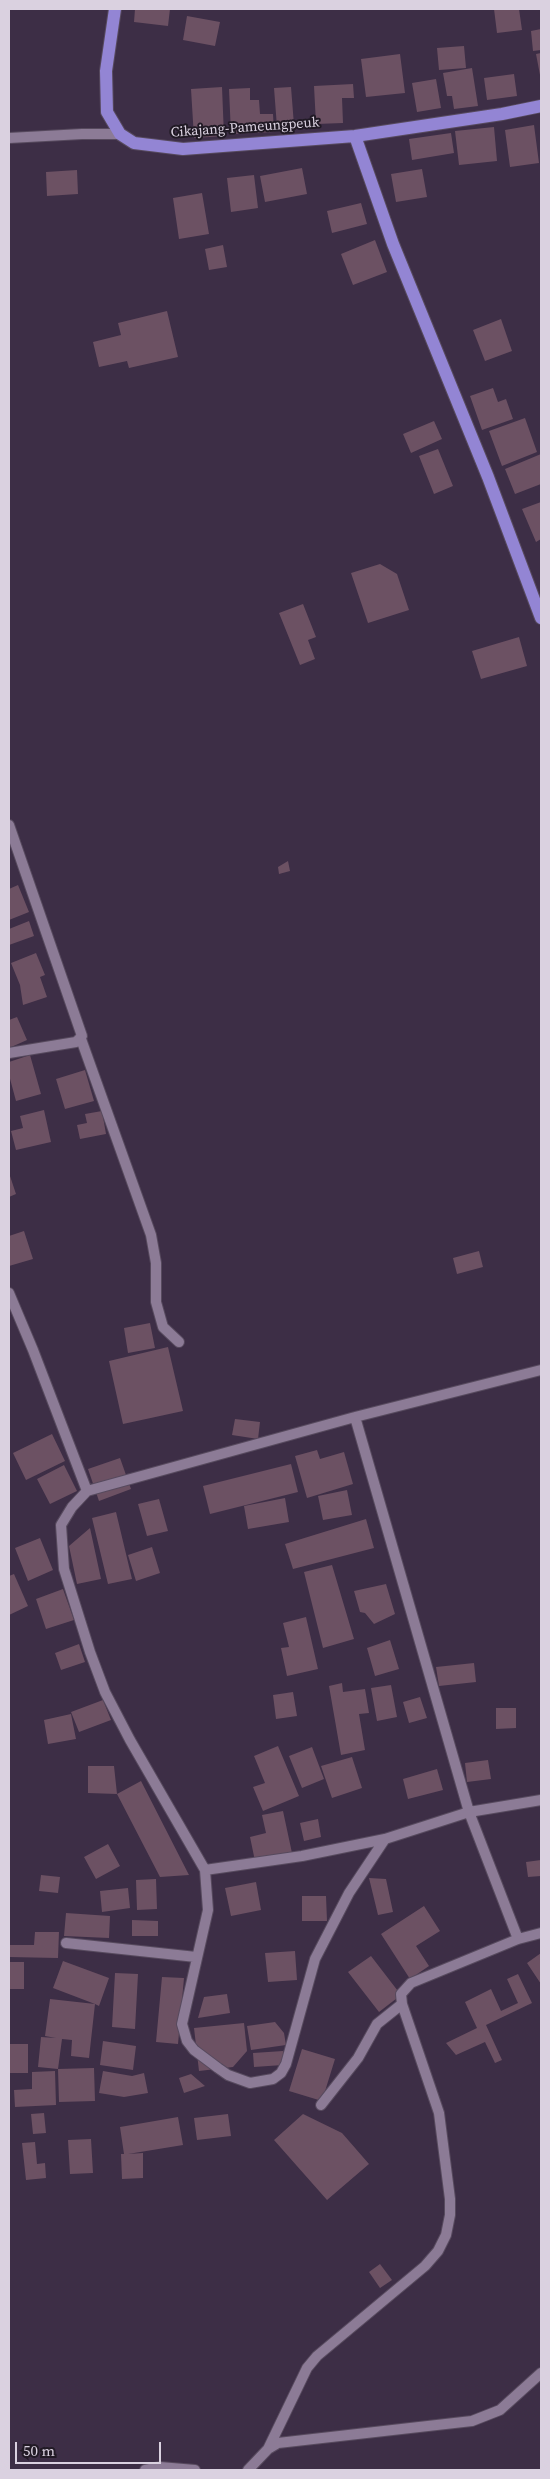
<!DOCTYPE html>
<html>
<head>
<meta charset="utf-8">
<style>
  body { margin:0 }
  #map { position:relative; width:550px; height:2479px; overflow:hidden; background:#3d2e46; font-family:"Source Serif 4",serif }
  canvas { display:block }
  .frame { position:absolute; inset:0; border:10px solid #dad1e0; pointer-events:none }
  .scale { position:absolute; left:15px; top:2442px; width:146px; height:22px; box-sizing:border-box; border:2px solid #dad1e0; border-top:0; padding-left:6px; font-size:15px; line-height:18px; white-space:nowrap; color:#dad1e0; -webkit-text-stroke:4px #211a25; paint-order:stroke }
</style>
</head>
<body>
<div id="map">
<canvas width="550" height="2479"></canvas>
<div class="frame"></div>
<div class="scale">50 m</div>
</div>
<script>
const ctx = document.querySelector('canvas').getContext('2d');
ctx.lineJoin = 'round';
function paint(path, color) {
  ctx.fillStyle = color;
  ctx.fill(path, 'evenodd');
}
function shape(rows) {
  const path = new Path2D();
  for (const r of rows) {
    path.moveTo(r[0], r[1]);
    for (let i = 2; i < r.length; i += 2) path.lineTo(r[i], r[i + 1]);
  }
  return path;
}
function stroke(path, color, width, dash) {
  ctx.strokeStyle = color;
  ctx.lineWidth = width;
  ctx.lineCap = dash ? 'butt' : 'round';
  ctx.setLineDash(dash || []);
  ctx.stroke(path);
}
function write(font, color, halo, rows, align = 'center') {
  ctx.font = font + ' "Source Serif 4",serif';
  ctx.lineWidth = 4;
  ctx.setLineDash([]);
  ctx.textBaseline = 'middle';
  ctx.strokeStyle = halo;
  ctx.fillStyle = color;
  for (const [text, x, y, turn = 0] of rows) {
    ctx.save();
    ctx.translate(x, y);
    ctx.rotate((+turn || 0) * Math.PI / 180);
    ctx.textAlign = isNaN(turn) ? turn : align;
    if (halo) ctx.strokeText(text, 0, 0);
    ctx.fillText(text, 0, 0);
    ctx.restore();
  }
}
const building = shape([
  [135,9,170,9,168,26,134,22],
  [494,9,519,9,522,30,497,33],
  [187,16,220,22,215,46,183,40],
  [541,29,541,50,533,51,531,31],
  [464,46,466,68,439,70,437,48],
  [541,53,541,74,540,75,536,54],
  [400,54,405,93,366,97,361,59],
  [472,68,478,106,454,109,452,96,447,96,443,73],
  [514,74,517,96,487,100,484,78],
  [436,79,441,108,417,112,412,83],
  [353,84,354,98,342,98,343,123,316,124,314,86],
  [222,87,224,136,194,138,191,89],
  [291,87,294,125,277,127,274,88],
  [250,88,250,100,259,100,260,114,273,114,274,132,231,134,229,89],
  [534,125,539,163,510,167,505,130],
  [494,127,497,161,459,165,455,131],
  [451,133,454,153,412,160,409,139],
  [302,168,307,194,265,202,260,176],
  [422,169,427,197,396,202,391,174],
  [77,170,78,194,47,196,46,172],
  [254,175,258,208,231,212,227,178],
  [202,193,209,234,179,239,173,198],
  [361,203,367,224,332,233,327,211],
  [375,240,387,272,353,285,341,254],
  [223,245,227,267,209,270,205,249],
  [167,311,178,357,129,368,127,361,99,367,93,342,121,335,118,323],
  [501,319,512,351,485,361,473,330],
  [493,388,498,402,506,399,513,419,482,430,470,396],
  [525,418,537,452,502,466,489,431],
  [434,421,442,439,411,453,403,434],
  [438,449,453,486,434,494,419,456],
  [541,454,541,484,515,494,505,469],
  [541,502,541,539,536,542,522,509],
  [380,564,397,574,409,610,368,623,351,573],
  [303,604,316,637,308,640,315,659,300,665,279,613],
  [519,637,527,666,481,679,472,651],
  [288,861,290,871,279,874,278,867],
  [18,885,29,912,9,920,9,889],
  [29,921,34,936,9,945,9,929],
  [36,953,45,975,40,977,47,997,23,1005,20,985,11,963],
  [17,1017,27,1040,9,1048,9,1020],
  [30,1055,41,1094,16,1101,9,1075,9,1062],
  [85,1070,94,1101,65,1109,56,1079],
  [44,1110,51,1142,16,1150,11,1131,23,1128,20,1116],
  [102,1111,106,1134,80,1139,77,1125,87,1123,85,1114],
  [9,1173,16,1194,9,1197],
  [24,1231,33,1259,9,1266,9,1236],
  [479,1251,483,1267,457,1274,453,1258],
  [150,1323,155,1348,128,1353,124,1328],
  [168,1347,183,1411,123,1424,109,1361],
  [235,1419,260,1422,258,1439,232,1435],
  [52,1434,65,1461,26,1480,13,1453],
  [317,1450,320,1459,344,1452,353,1484,307,1498,295,1456],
  [120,1458,131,1489,99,1501,88,1469],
  [291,1464,298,1492,210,1514,203,1486],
  [64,1465,77,1491,50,1504,37,1479],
  [347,1490,352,1515,323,1520,318,1496],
  [285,1498,289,1522,248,1529,244,1506],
  [159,1499,168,1531,147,1536,138,1504],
  [116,1512,132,1579,108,1584,92,1518],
  [366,1519,374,1548,293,1569,285,1544],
  [90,1528,101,1579,77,1584,69,1546],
  [40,1538,53,1570,28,1581,15,1548],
  [152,1547,160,1573,136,1581,128,1555],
  [332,1565,354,1639,323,1648,304,1572],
  [14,1574,28,1606,9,1615,9,1576],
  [386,1584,395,1614,374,1624,365,1613,360,1612,354,1591],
  [63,1589,74,1620,46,1629,36,1599],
  [306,1617,318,1669,287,1676,281,1648,289,1647,283,1623],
  [390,1640,399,1669,375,1676,367,1648],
  [79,1644,85,1662,61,1670,55,1653],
  [474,1663,476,1682,439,1686,436,1667],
  [342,1683,343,1692,365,1689,369,1713,359,1714,365,1750,341,1755,329,1686],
  [391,1685,397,1717,377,1721,371,1688],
  [293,1692,297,1716,276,1719,273,1695],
  [420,1697,427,1718,409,1723,403,1702],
  [103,1700,111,1720,79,1732,71,1712],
  [496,1708,516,1708,516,1728,496,1729],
  [71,1714,76,1739,48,1744,44,1720],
  [278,1746,299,1796,263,1811,253,1787,265,1783,254,1756],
  [312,1747,324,1779,302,1788,289,1756],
  [352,1757,362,1788,332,1798,321,1766],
  [488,1760,491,1779,467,1782,465,1763],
  [88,1766,114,1766,117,1794,88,1793],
  [437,1769,443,1790,408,1799,403,1779],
  [141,1781,189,1875,160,1877,117,1794],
  [283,1811,292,1853,255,1861,250,1837,266,1833,262,1815],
  [318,1819,321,1837,304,1841,300,1823],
  [108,1844,120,1866,96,1879,84,1857],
  [541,1860,541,1876,528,1877,526,1862],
  [41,1875,60,1877,58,1893,39,1891],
  [369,1878,386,1879,393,1912,378,1915],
  [156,1879,157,1909,137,1910,136,1880],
  [256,1882,261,1910,231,1916,225,1888],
  [128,1888,130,1908,102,1912,100,1891],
  [302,1896,326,1896,327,1921,302,1921],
  [424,1906,440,1931,416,1946,429,1966,410,1979,381,1934],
  [66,1913,110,1916,109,1938,64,1936],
  [132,1920,158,1921,158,1936,132,1936],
  [35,1932,59,1932,58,1958,9,1957,9,1945,34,1945],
  [295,1951,297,1980,268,1982,265,1953],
  [541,1953,541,1984,527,1963],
  [371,1956,401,1995,379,2012,348,1972],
  [63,1961,109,1978,99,2006,95,2004,89,2058,71,2056,72,2040,62,2039,58,2069,38,2067,41,2037,56,2038,45,2036,50,1999,95,2004,53,1988],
  [9,1962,24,1962,24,1989,9,1989],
  [115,1973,138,1974,135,2029,112,2027],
  [518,1974,532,2003,486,2025,502,2060,495,2063,485,2042,456,2055,446,2043,477,2028,465,2002,491,1989,501,2011,518,2003,507,1979],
  [162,1977,184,1978,178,2044,156,2042],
  [227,1994,230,2013,198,2018,204,1997],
  [275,2022,284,2033,286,2045,251,2050,247,2026],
  [244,2023,247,2051,233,2067,199,2071,194,2028],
  [103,2041,136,2046,133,2070,100,2065],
  [9,2044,28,2044,28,2073,9,2073],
  [302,2049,335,2059,322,2101,289,2091],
  [283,2051,283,2065,254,2067,253,2053],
  [94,2068,95,2101,59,2102,58,2069],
  [55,2071,56,2105,15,2107,14,2090,32,2089,32,2072],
  [103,2071,132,2076,144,2073,148,2093,124,2097,99,2093],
  [191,2074,205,2086,184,2093,179,2078],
  [44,2113,46,2133,33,2134,31,2114],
  [228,2114,231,2136,197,2140,194,2118],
  [303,2114,342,2133,369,2164,327,2200,274,2140],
  [178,2117,183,2145,128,2154,143,2153,143,2178,122,2179,121,2154,124,2154,120,2127],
  [91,2139,93,2173,70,2174,68,2140],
  [35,2142,37,2164,45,2163,46,2178,26,2180,22,2143],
  [380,2264,392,2280,380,2288,369,2272]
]);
const minor = shape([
  [9,138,82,134,120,134],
  [9,825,82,1036,76,1042,9,1053],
  [81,1039,151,1235,156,1263,156,1302,163,1327,179,1342],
  [9,1293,33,1350,87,1491,355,1417,541,1370],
  [355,1417,469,1812,518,1939],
  [87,1491,72,1507,61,1525,64,1569,90,1652,105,1692,130,1740,205,1870,208,1910,182,2024,187,2041,194,2050,218,2068,228,2075,250,2083,273,2079,281,2073,286,2064,315,1959,349,1893,385,1839,469,1812,541,1800],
  [205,1870,302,1856,385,1839],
  [66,1943,196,1957],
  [321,2105,358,2058,377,2024,402,2004],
  [268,2449,307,2368,317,2356,425,2266,438,2251,446,2235,450,2215,450,2199,439,2113,402,2004,401,1994,411,1983,518,1939,541,1933],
  [145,2470,160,2467,195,2470],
  [248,2470,268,2449,278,2443,472,2421,500,2410,541,2373]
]);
const primary = shape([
  [115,9,106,71,107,112,120,134,134,143,183,149,355,136,502,114,541,106],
  [355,136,393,244,488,477,541,618]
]);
const streetNames = [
  ["Cikajang-Pameungpeuk",245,128,-4]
];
paint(building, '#6c5163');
stroke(minor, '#574a5e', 12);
stroke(primary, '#574a5e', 14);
stroke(minor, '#8c7b96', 10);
stroke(primary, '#9385d4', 12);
write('14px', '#dad1e0', '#211a25', streetNames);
</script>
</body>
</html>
